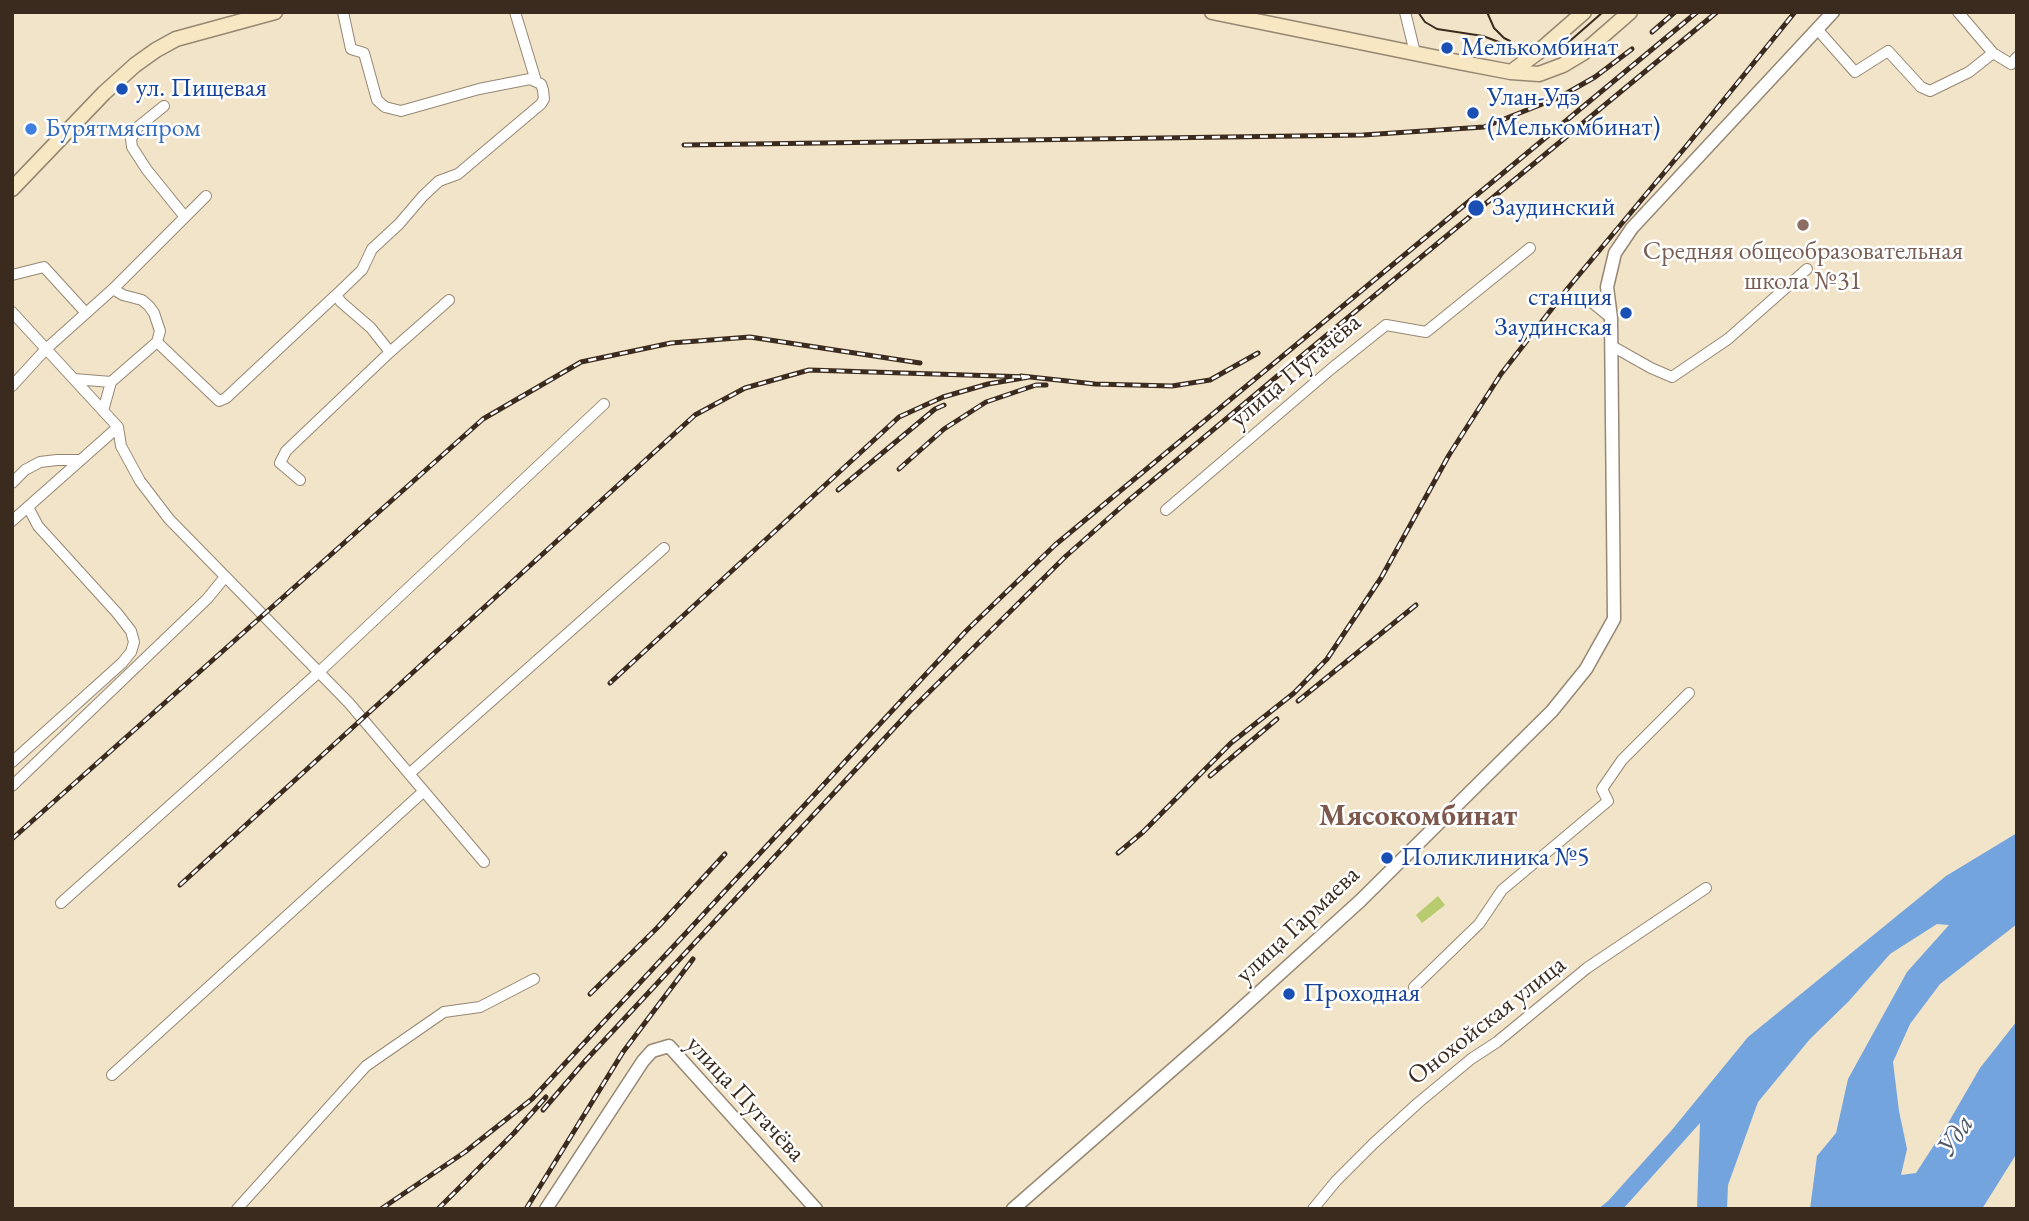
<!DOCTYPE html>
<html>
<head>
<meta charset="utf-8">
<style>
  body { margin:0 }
  #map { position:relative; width:2029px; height:1221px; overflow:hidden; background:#f2e4c8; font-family:"EB Garamond",serif }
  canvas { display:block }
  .frame { position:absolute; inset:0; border:14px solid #3b2a1e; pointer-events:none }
</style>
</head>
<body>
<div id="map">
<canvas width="2029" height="1221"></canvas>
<div class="frame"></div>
</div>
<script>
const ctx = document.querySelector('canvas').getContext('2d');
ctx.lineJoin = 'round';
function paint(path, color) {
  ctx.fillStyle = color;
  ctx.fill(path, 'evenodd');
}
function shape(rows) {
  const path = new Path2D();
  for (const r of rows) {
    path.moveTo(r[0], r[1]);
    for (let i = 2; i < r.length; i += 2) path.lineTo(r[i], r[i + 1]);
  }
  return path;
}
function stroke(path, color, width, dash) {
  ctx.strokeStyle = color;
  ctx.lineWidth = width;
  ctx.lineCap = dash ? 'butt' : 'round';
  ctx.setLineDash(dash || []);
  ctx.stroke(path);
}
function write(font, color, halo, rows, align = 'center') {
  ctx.font = font + ' "EB Garamond",serif';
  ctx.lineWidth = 5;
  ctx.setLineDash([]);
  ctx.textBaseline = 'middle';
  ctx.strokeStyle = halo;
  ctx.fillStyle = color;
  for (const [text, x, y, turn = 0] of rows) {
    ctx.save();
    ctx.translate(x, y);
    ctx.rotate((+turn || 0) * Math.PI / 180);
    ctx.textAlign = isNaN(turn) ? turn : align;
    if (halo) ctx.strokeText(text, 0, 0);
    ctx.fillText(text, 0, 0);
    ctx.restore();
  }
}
const green = shape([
  [1438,896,1445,905,1422,923,1416,915]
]);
const water = shape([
  [2017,833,2017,924,1940,984,1910,1024,1893,1062,1899,1111,1907,1149,1901,1175,1916,1173,1947,1125,1980,1068,2017,1021,2017,1153,1982,1209,1810,1209,1817,1156,1836,1133,1848,1079,1907,972,1949,925,1937,924,1890,954,1849,1001,1810,1039,1758,1102,1728,1185,1727,1209,1697,1209,1700,1123,1623,1209,1598,1209,1608,1201,1671,1131,1748,1037,1946,876]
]);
const minor = shape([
  [343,12,351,49,364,53,377,100,385,107,401,111,479,89,530,79,541,84,543,90,544,99,541,104,458,174,439,181,423,196,399,224,372,249,362,270,336,295,341,302,371,328,390,352,449,300],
  [515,12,536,81],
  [1405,12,1415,53],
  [1958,12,1993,53,2011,64,2017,57],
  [1817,29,1855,72,1888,51,1921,87,1930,91,1969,72,1993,53],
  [164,106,138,127,131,139,132,147,147,170,185,217],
  [12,275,44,267,86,313],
  [113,289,123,295,142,300,149,306,154,313,160,331,157,342,219,401,226,398,336,295],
  [1589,300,1611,318],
  [12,312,118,427,121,446,140,481,169,519,349,703,484,862],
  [1612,346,1651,368,1672,377,1728,339,1807,269],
  [74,379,111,382],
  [12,386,46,349,113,289,206,196],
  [103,411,111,382,157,342],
  [300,480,280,463,286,451,390,352],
  [12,483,25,470,40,462,57,460,81,460],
  [1166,510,1331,369,1386,325,1426,332,1530,248],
  [12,521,118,427],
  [12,762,122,663,131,652,134,642,131,631,117,613,38,526,28,507],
  [409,774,664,548],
  [12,786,207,599,225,577],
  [61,903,319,672,604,404],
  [1414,987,1479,924,1502,890,1608,801,1602,789,1622,760,1689,693],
  [112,1075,424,791],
  [237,1209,366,1066,444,1012,480,1007,534,979],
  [1313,1209,1336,1181,1374,1143,1418,1103,1471,1059,1497,1042,1587,968,1706,888]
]);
const tertiary = shape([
  [546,1209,643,1061,652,1051,669,1046,816,1209],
  [1013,1209,1221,1027,1360,901,1552,711,1586,669,1614,619,1611,318,1607,287,1615,253,1632,228,1833,12]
]);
const secondary = shape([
  [1212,12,1458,62,1511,72,1539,74,1563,65,1583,53,1630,12],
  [1511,72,1537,53,1584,12],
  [12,189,104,93,135,65,156,50,176,39,275,12]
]);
const tram = shape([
  [1418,12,1425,22,1437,29,1483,36,1504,44,1537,53,1555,51,1563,47,1603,12],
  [1487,12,1494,28,1504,38,1510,41]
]);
const rail = shape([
  [1652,32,1675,12],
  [684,145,1363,135,1484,127,1560,97,1595,77,1632,49],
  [1021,376,1095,384,1172,386,1210,380,1258,353],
  [899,469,944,429,986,402,1036,385,1046,385],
  [838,490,935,409,944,405],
  [1298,701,1416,605],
  [1210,776,1277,719],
  [12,839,483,419,581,362,671,343,750,337,920,363],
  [1118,853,1143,832,1231,743,1294,693,1327,659,1381,578,1449,455,1501,374,1568,288,1688,144,1795,12],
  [180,885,695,415,745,388,809,370,1029,377,988,384,943,397,899,417,610,683],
  [590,994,657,928,725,854],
  [543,1110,586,1060,910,711,1066,556,1128,501,1275,378,1717,12],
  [381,1209,465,1152,532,1099,966,631,1055,545,1697,12],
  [438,1209,514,1133,546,1097],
  [526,1209,623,1052,693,959]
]);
const markers = [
  [1447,48,7,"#1a4fb4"],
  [122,89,7,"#1a4fb4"],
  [1473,113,7,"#1a4fb4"],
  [31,129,7,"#3f7fe0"],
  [1476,208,9,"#1a4fb4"],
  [1803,225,7,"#8d6e63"],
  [1626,313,7,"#1a4fb4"],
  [1387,858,7,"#1a4fb4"],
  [1289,994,7,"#1a4fb4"]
];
const transitNames = [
  ["Мелькомбинат",1461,48],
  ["ул. Пищевая",136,89],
  ["Улан-Удэ",1487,98],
  ["(Мелькомбинат)",1487,128],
  ["Заудинский",1492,208],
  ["станция",1612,298,"right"],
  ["Заудинская",1612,328,"right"],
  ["Поликлиника №5",1401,858],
  ["Проходная",1303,994]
];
const shopNames = [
  ["Бурятмяспром",45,129]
];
const educationNames = [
  ["Средняя общеобразовательная",1803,252],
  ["школа №31",1803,282]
];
const streetNames = [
  ["улица Пугачёва",1296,371,-40],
  ["улица Гармаева",1298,925,-43],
  ["Онохойская улица",1487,1021,-38],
  ["улица Пугачёва",745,1099,47]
];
const waterNames = [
  ["Уда",1956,1136,-56]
];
const quarterNames = [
  ["Мясокомбинат",1418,817]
];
paint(green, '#b7cb6f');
paint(water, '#73a4de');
stroke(minor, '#968773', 12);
stroke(tertiary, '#968773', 15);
stroke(secondary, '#968773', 17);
stroke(minor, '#fff', 10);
stroke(tertiary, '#fff', 12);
stroke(secondary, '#f7e8c3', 14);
stroke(tram, '#3b2a1e', 2);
stroke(rail, '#3b2a1e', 5);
stroke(rail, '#fff', 2.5, [8]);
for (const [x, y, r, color] of markers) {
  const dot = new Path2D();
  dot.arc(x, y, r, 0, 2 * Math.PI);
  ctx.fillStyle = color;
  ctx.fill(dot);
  stroke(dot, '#fff', 2.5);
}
write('26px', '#164399', '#fff', transitNames, 'left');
write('26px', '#366cbe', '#fff', shopNames, 'left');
write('26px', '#785e54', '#fff', educationNames);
write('26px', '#3b2a1e', '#fff', streetNames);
write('italic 28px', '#515b6b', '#fff', waterNames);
write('bold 30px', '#7c594c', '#fff', quarterNames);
</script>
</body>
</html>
